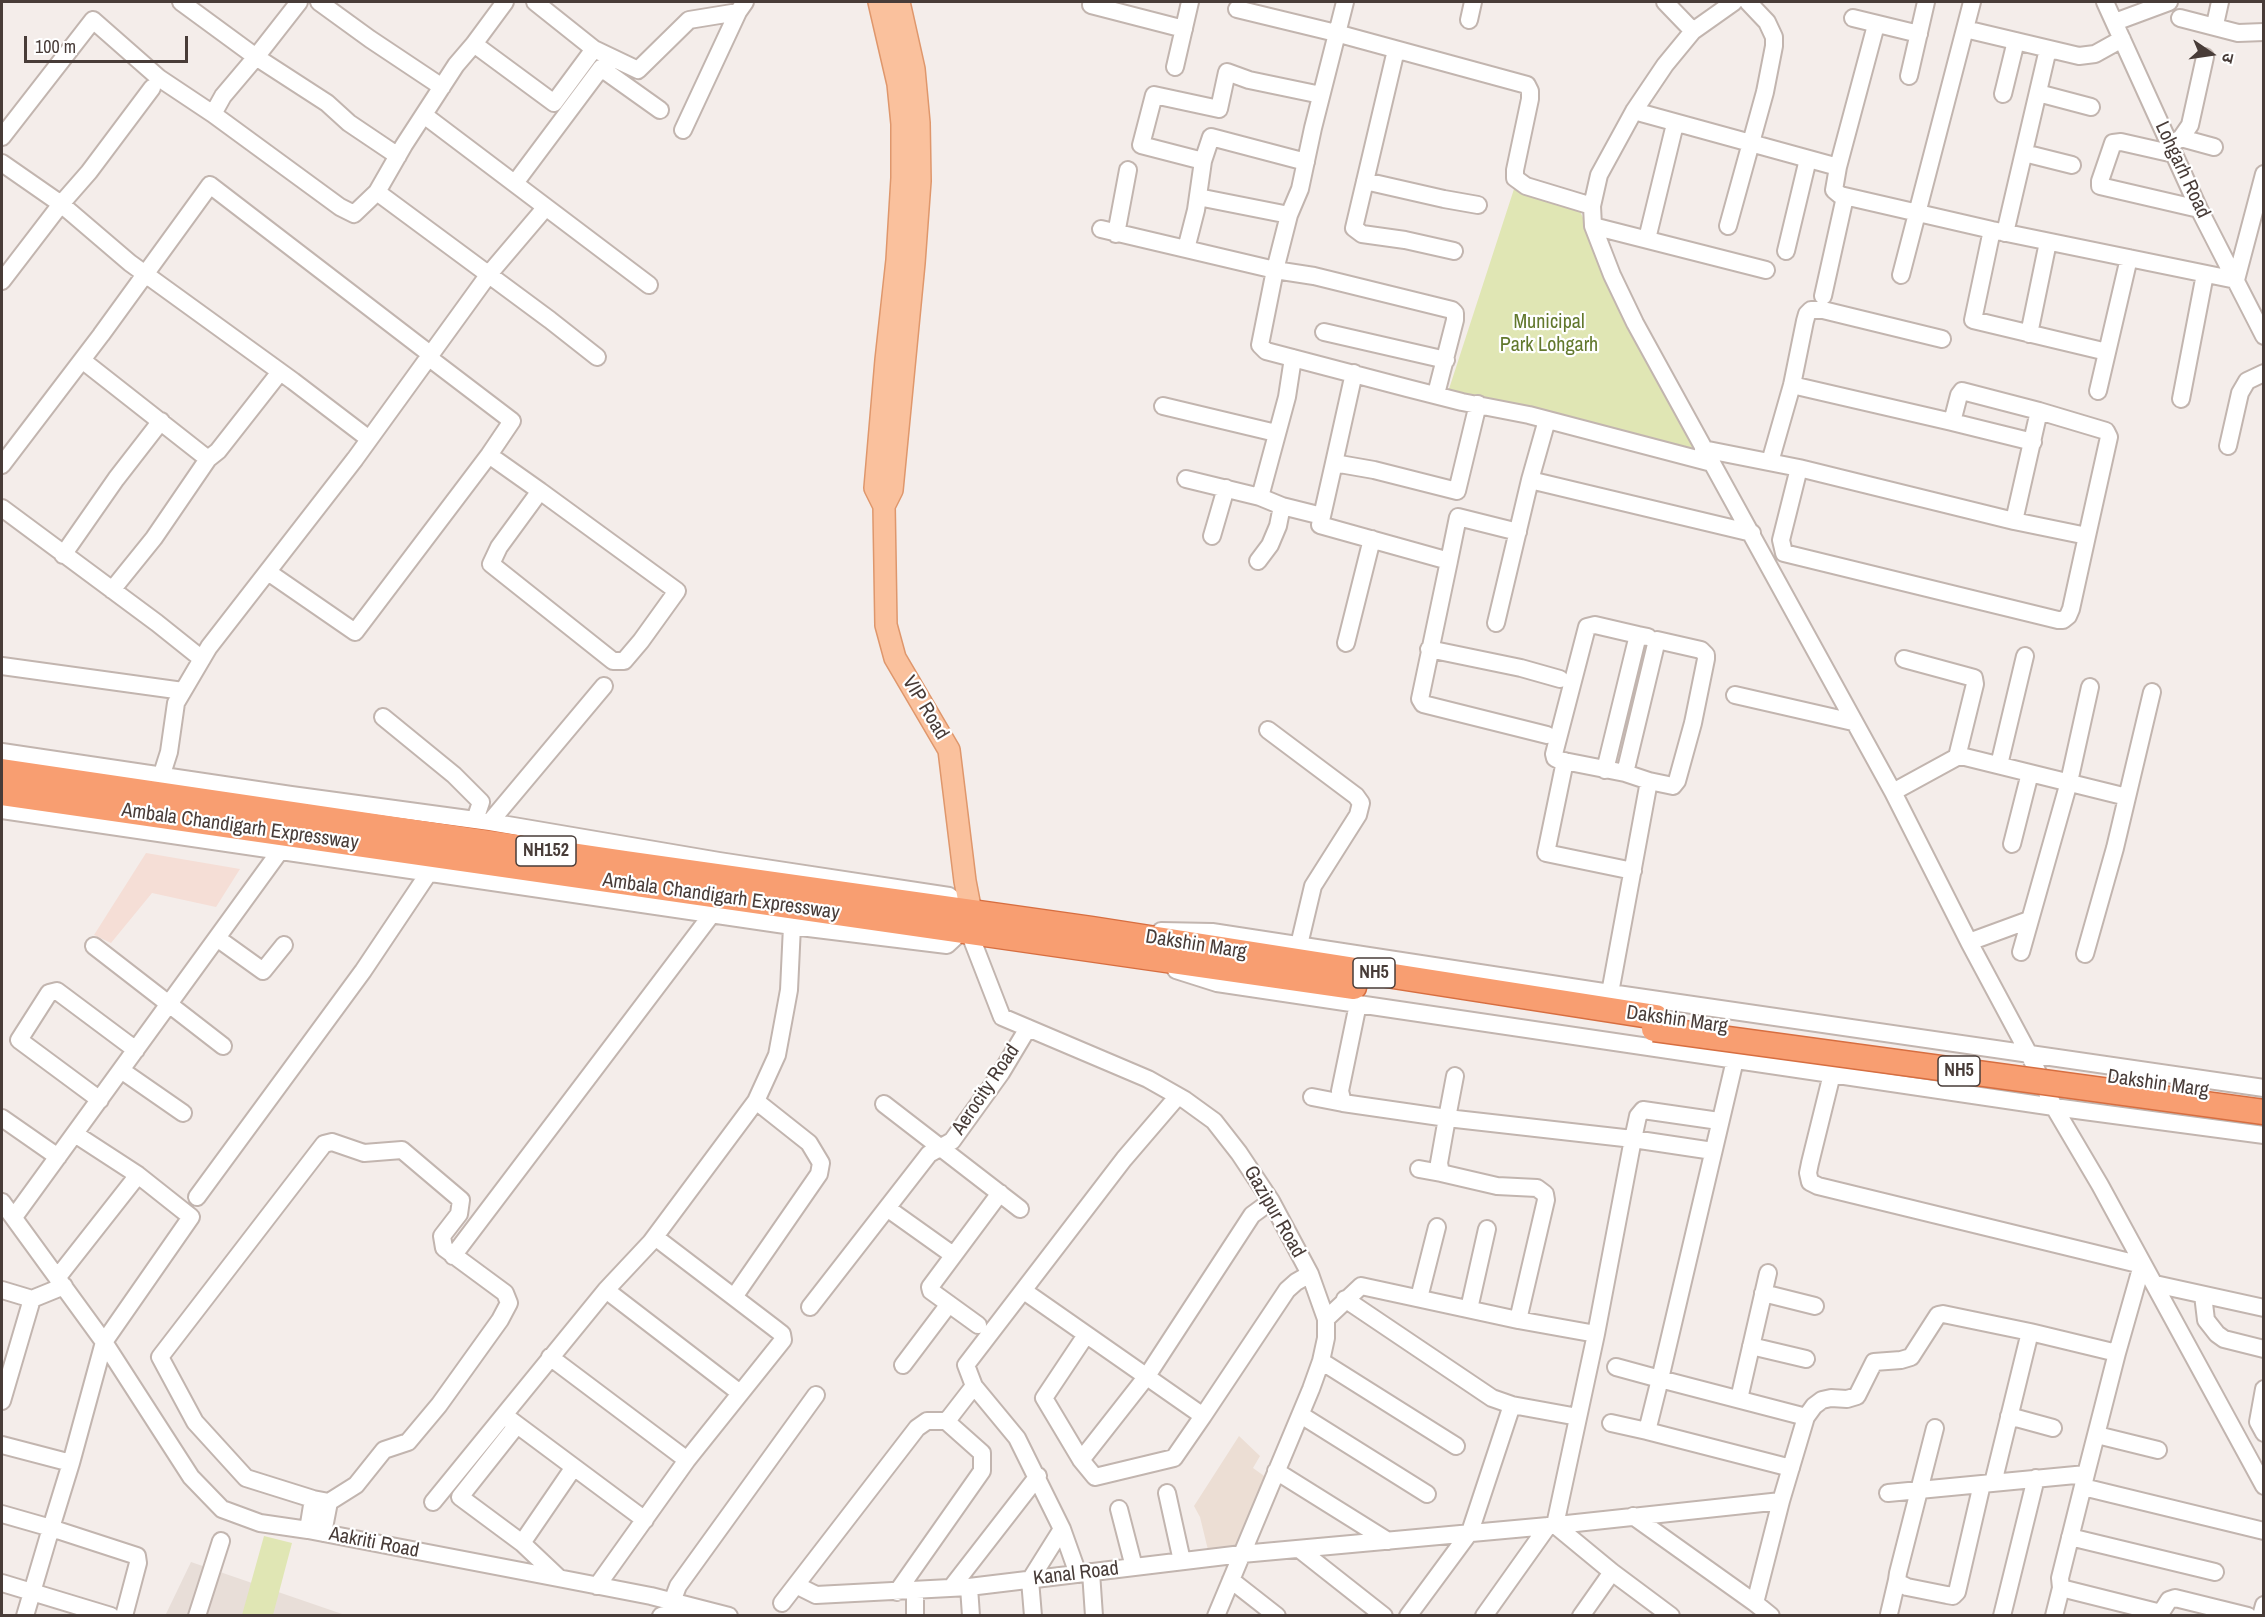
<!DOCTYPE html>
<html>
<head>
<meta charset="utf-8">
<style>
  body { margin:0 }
  #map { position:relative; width:2265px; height:1617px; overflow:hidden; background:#f4edea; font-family:"Archivo Narrow","Noto Sans Devanagari",sans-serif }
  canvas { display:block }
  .frame { position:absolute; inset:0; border:3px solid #483c38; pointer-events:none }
  .north { position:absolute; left:2181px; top:24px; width:60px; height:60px; -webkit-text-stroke:4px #fff; paint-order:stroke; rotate:103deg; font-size:16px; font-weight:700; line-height:24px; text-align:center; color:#483c38 }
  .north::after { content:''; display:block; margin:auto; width:21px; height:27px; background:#483c38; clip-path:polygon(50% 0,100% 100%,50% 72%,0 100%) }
  .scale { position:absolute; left:24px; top:36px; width:164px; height:27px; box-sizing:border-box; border:3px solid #483c38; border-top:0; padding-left:8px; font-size:18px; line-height:21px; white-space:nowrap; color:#483c38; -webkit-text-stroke:4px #fff; paint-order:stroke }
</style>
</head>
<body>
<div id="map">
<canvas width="2265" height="1617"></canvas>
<div class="frame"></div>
<div class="north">उ</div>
<div class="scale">100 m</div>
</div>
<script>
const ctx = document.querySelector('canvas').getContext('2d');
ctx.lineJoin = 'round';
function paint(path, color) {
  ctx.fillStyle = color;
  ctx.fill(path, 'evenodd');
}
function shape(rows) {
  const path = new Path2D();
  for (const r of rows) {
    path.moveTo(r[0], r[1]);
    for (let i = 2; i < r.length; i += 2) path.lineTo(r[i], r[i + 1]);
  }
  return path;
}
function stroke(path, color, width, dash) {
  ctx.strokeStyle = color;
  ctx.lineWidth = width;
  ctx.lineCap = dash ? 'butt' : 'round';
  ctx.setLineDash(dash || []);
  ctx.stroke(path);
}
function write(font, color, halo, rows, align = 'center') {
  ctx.font = font + ' "Archivo Narrow",sans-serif';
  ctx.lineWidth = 4.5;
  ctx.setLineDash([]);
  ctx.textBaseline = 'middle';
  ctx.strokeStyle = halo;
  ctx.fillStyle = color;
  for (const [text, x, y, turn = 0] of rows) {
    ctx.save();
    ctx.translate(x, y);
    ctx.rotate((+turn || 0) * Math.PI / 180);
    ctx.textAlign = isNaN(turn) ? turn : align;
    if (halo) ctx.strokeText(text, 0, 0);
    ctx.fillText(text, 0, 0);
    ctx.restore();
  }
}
const residential = shape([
  [191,1562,345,1615,165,1616]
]);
const commercial = shape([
  [146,853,240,869,216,907,152,893,111,943,94,935]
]);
const education = shape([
  [1239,1436,1260,1456,1253,1468,1267,1478,1237,1548,1208,1550,1200,1517,1194,1506]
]);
const green = shape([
  [1514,189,1579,209,1639,343,1699,454,1448,392],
  [264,1536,292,1543,273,1615,242,1615]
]);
const minor = shape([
  [181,2,256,57,299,2],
  [319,2,370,39,442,87],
  [505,2,474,44,456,65,404,145,377,192,550,320,597,357],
  [535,2,594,49,638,70,689,20,738,12],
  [1345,2,1313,128,1300,189,1289,215,1275,270,1260,345,1266,351,1407,388,1462,402,1529,415,1712,463],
  [1665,2,1693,31],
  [1734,2,1693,31,1665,65,1634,111,1599,175,1592,206,1593,226,1612,275,1635,323,1893,792,1969,942,2030,1056,2054,1107,2100,1185,2264,1486],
  [2105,2,2199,209,2264,336],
  [1091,5,1184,29],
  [1237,9,1336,33,1527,85,1530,91,1530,99,1515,170,1515,178,1526,186,1592,206],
  [1853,18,1919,34],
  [2180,18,2238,33,2264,32],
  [1469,20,1473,2],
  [2216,20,2220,2],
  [2115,22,2169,2],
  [1965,29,2079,56,2095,54,2122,39],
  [474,44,554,103,594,49],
  [1396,50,1354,228,1362,234,1405,240,1454,251],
  [1175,67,1190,2],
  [1909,76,1926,2],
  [2038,93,2091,107],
  [2003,94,2016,41],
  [1634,111,1838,167,1834,190,1840,195,1992,230,2236,280,2264,174],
  [424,115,649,285],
  [683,130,738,12,745,2],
  [2,137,93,20,159,78,213,114],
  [2181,138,2214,147],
  [2170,145,2181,138,2190,125,2205,57],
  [2024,153,2072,165],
  [2174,154,2121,142,2113,143,2100,181,2100,186,2199,209],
  [1203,161,1141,145,1154,95,1219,109,1227,72,1249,80,1321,95],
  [2,163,61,204,130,263,293,381,369,439],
  [1838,167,1876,25],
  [1365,181,1444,199,1478,205],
  [515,183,601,68,660,110],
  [377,192,354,214,340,207,213,114,223,96,256,57,327,103,349,123,398,156],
  [1198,197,1289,215],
  [1593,226,1766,270],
  [1728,226,1765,92,1774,46,1774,37,1767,22,1748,2],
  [1101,229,1275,270,1314,276,1452,310,1455,313,1455,320,1436,394],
  [1992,230,1973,320,2107,352],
  [2005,233,2048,49],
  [1116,234,1128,170],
  [1647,239,1675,124],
  [1186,249,1196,210,1203,161,1211,137,1306,162],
  [1786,251,1808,159],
  [1901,275,1972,2],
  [2,281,61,204,89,172,152,88],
  [1823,296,1845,197],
  [1324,332,1446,360],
  [2029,334,2048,242],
  [82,360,208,459],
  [1792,385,1952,422,1959,395,1962,391,2039,411],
  [2098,391,2129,258],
  [2181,399,2205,274],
  [1478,404,1457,491,1374,470,1334,463,1320,525,1449,561,1420,699,1423,704,1547,735],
  [1163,406,1276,433],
  [1952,422,2033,442],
  [2228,446,2240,393,2247,381,2264,373],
  [1703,449,1799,468,2014,521,2087,536,2109,437,2106,431,2039,411,2014,521],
  [489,455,540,491,499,547,491,564,613,661,624,661,641,641,677,591,540,491],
  [1770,462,1792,385,1805,321,1807,314,1811,310,1823,310,1942,339],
  [1334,463,1354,373],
  [2,465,101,335,210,185,430,354],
  [1799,468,1781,540,1784,553,2058,620,2063,620,2068,616,2071,609,2087,536],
  [1186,479,1260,497,1287,397,1293,358],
  [1530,480,1752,533],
  [1282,506,1322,516],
  [2,508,157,623,202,659],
  [1212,536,1226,488],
  [63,555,116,479,161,421],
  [1258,561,1270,545,1278,526,1282,506,1260,497],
  [1449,561,1458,517,1518,532],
  [268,572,355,632,489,455,512,421,428,357],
  [112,590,154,538,208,459,218,451,280,372],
  [1496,623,1530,480,1547,420],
  [1346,643,1372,539],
  [1429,649,1521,668,1560,679],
  [1904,659,1974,678,1975,684,1957,757],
  [2,666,183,691],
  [1735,695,1853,722],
  [383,717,454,775,481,802,475,820],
  [1268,730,1356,796,1361,803,1358,815,1313,886,1299,945],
  [2,752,291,795,490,822,719,861,949,896,967,909],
  [1565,761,1546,853,1633,871],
  [1999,765,2025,656],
  [1605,770,1638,635,1648,637],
  [1625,773,1657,640,1701,650,1706,655,1706,659,1693,723,1677,781,1673,786,1649,781],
  [162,774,169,752,176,703,209,647,355,459,489,274,546,207],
  [1893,792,1957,757,1965,757,2127,797],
  [2,810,792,926,947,945,962,931],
  [490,822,604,686],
  [2012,844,2030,773],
  [1161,931,1212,932,1610,993,2264,1088],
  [969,932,1002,1017,1148,1079,1185,1100,1214,1121,1239,1153,1271,1201,1310,1274,1326,1319,1326,1338,1321,1361,1311,1389,1216,1616],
  [217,938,263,971,284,945],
  [1969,942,2029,920],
  [94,946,223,1046],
  [2021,952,2069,782,2090,687],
  [2085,954,2115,848,2152,692],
  [1176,970,1217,983,1358,1004,2054,1107,2264,1135],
  [1610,993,1649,781,1625,773,1559,760,1555,758,1554,754,1587,627,1595,625,1638,635],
  [121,1070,183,1113],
  [1455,1076,1447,1118,1633,1139,1596,1334,1555,1525,1612,1572,1671,1616],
  [1312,1097,1343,1103],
  [100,1100,19,1040,49,993,57,991,136,1050],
  [884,1104,1020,1209],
  [2,1118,58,1157],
  [75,1134,138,1175,191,1217,104,1342,191,1477,222,1509,260,1523,308,1530,558,1578,651,1596,729,1616],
  [332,1142,364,1153,402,1150,461,1200,459,1214,442,1236,444,1248,505,1293,509,1303,500,1320,439,1405,408,1442,384,1450,356,1485,329,1502,313,1499,246,1478,195,1422,160,1357,324,1144,332,1142],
  [1713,1151,1633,1139,1638,1116,1643,1110,1719,1121],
  [1419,1169,1441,1173],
  [197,1197,363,971,428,874],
  [2,1202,104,1342,71,1463,2,1445],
  [887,1208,953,1255],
  [14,1217,280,851],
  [453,1256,712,914],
  [57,1278,138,1175],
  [2155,1284,2264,1308],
  [2,1290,32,1299,64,1286],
  [606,1290,740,1393],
  [1024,1291,1203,1416,1287,1290,1296,1282,1310,1274],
  [1763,1293,1815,1306],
  [2203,1295,2206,1320,2217,1334,2224,1339,2264,1349],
  [734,1297,819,1174,821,1163,809,1143,756,1101],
  [1419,1298,1437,1227],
  [1345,1299,1492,1398,1512,1405,1578,1417],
  [810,1307,929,1154,952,1141,1001,1073,1028,1028],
  [1469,1309,1487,1229],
  [1326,1319,1361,1286,1518,1320,1546,1200,1545,1194,1537,1188,1497,1186,1441,1173,1439,1163,1447,1118,1343,1103,1340,1091,1358,1004],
  [1518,1320,1596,1334],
  [978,1325,931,1291,930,1287,1000,1193],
  [1086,1335,1044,1398,1081,1460,1095,1477,1174,1458,1203,1416],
  [1751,1346,1806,1359],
  [550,1357,687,1460],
  [1321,1361,1456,1446],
  [903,1365,949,1304],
  [1616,1367,1660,1379,1735,1060],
  [974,1386,1017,1438,1062,1529,1078,1574],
  [2264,1389,2258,1422,2264,1433],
  [1739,1399,1768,1273],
  [2,1401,32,1299],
  [1301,1415,1427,1494],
  [2009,1416,2053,1428],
  [508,1418,645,1520],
  [1611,1423,1647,1431],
  [517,1425,460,1497,522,1543,558,1577],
  [1935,1428,1898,1573,1897,1580,1901,1584,1907,1587,1947,1595,1953,1596,1957,1592,1982,1484],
  [2097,1435,2158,1450],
  [1081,1460,1147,1376,1252,1215,1271,1201],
  [1791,1468,1647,1431,1660,1379,1806,1417],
  [1276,1471,1388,1541],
  [2086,1474,2060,1578,2061,1588,2157,1612,2162,1611,2169,1600,2175,1598,2248,1616],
  [1993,1483,2030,1332],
  [2083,1487,2264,1531],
  [1167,1493,1182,1561],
  [1888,1493,2086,1474,2117,1353],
  [433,1502,606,1290,651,1242,756,1101,777,1055,789,990,792,926],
  [1119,1509,1134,1567],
  [2,1514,51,1528,71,1463],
  [1633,1516,1755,1603],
  [308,1530,313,1499],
  [323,1533,329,1502],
  [2070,1537,2215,1572],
  [522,1543,574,1467],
  [1299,1549,1384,1616],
  [1091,1572,1094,1616],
  [1231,1580,1277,1616],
  [2,1583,111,1616],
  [597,1586,687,1460,783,1340,782,1334,773,1327,655,1237],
  [798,1586,816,1595,969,1587,1242,1554,1548,1526,1781,1501,1806,1417,1814,1406,1822,1400,1831,1398,1847,1399,1857,1396,1874,1362,1901,1360,1911,1357,1938,1315,1943,1314,2030,1332,2117,1353,2142,1265,1818,1186,1810,1182,1808,1173,1810,1163,1832,1074],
  [969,1587,971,1616],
  [951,1588,1038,1476],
  [915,1591,915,1616],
  [897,1592,982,1471,982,1453,946,1421],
  [672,1602,678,1586,816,1395],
  [782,1603,917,1428,927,1421,946,1421,950,1417,974,1386,966,1365,1124,1159,1178,1096],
  [1889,1614,1897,1580],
  [25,1616,51,1528,137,1556,138,1563,124,1616],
  [197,1616,221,1541],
  [661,1616,691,1607],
  [1033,1616,1030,1580,1062,1529],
  [1408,1616,1470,1532,1512,1405],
  [1484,1616,1548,1526],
  [1581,1616,1612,1572],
  [1771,1616,1755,1603,1781,1501],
  [2002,1616,2036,1478],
  [2054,1616,2061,1588],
  [2261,1616,2264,1605]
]);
const major = shape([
  [879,2,898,84,902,124,902,178,897,260,886,360,875,488,884,506,886,625,895,658,949,750,965,881,971,912],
  [884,506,892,490,914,263,920,181,919,123,914,69,899,2]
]);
const highway = shape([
  [2,771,626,863,1092,929,1656,1017],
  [2,793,1354,987]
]);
const highwayBridge = shape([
  [1654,1029,2264,1112]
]);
const shields = [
  [546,851,60],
  [1374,973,42],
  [1959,1071,42]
];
const shieldNames = [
  ["NH152",546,851],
  ["NH5",1374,973],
  ["NH5",1959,1071]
];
const streetNames = [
  ["Lohgarh Road",2182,170,65],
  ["VIP Road",925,708,59],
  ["Ambala Chandigarh Expressway",240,827,8],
  ["Ambala Chandigarh Expressway",721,897,8],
  ["Dakshin Marg",1196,945,9],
  ["Dakshin Marg",1677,1020,8],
  ["Dakshin Marg",2158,1084,8],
  ["Aerocity Road",986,1090,-56],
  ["Gazipur Road",1274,1212,60],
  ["Aakriti Road",374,1543,11],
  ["Kanal Road",1076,1574,-7]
];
const parkNames = [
  ["Municipal",1549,323],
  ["Park Lohgarh",1549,346]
];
paint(residential, '#e8ded8');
paint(commercial, '#f5ded6');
paint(education, '#ecded4');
paint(green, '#e0e6b4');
stroke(minor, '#c2b5af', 20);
stroke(major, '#df976c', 24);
stroke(highway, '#d76e40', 27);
stroke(minor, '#fff', 16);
stroke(major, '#fac19d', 21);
stroke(highway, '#f89e71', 24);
stroke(highwayBridge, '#d76e40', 27, []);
stroke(highwayBridge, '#f89e71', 24);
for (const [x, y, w] of shields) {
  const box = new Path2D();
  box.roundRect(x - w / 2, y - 15, w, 30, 4.5);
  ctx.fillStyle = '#fff';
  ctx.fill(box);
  stroke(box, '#483c38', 1.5);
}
write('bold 18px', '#483c38', null, shieldNames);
write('20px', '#483c38', '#fff', streetNames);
write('20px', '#62782d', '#fff', parkNames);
</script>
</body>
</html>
